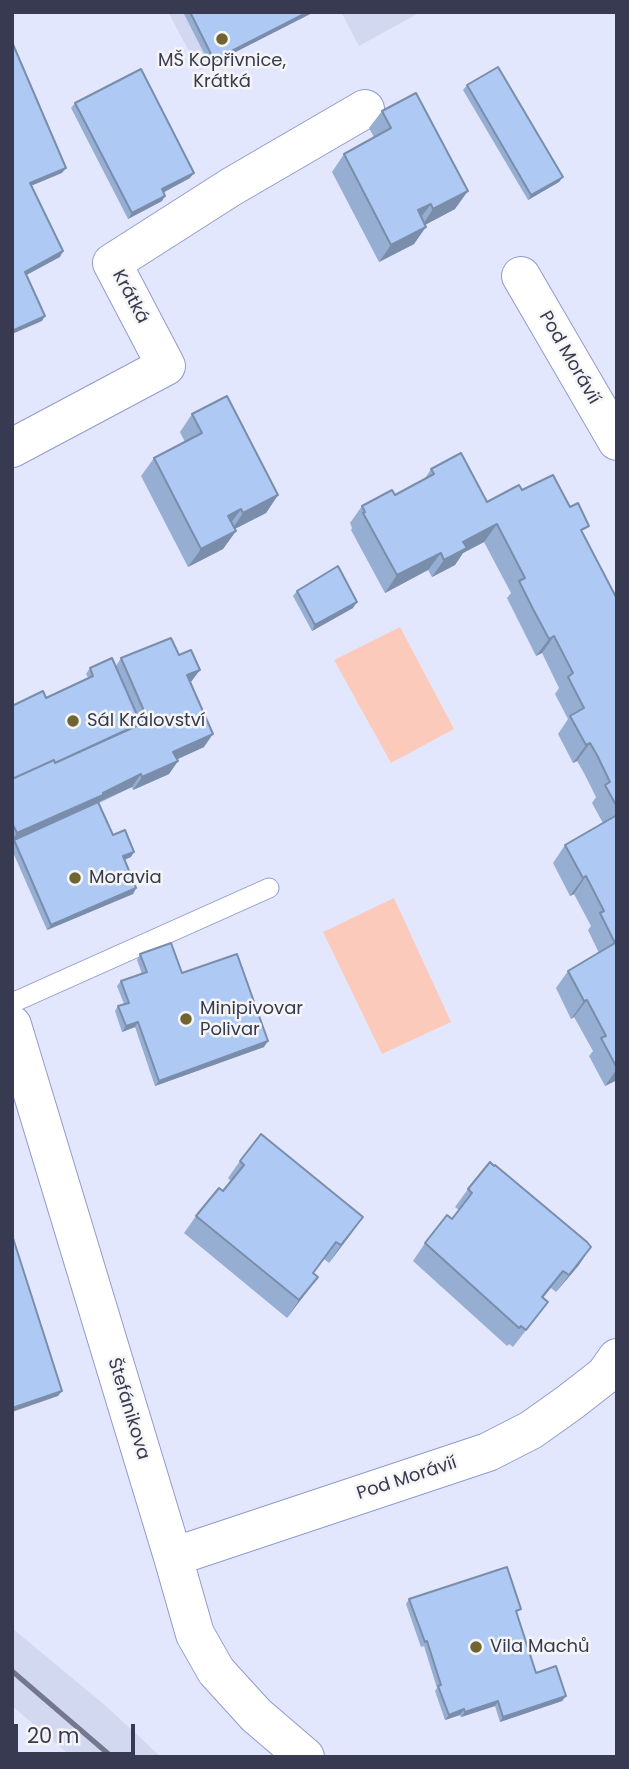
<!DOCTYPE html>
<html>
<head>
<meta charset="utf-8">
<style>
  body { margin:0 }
  #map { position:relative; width:629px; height:1769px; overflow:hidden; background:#e3e7fe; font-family:Poppins,sans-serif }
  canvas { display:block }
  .frame { position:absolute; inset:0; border:14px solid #373a50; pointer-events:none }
  .scale { position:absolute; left:14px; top:1724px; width:121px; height:32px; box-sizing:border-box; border:4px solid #373a50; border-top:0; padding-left:9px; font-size:21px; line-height:24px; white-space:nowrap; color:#373a50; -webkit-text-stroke:5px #f5f5f5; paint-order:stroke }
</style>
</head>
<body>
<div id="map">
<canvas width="629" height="1769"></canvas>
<div class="frame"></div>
<div class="scale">20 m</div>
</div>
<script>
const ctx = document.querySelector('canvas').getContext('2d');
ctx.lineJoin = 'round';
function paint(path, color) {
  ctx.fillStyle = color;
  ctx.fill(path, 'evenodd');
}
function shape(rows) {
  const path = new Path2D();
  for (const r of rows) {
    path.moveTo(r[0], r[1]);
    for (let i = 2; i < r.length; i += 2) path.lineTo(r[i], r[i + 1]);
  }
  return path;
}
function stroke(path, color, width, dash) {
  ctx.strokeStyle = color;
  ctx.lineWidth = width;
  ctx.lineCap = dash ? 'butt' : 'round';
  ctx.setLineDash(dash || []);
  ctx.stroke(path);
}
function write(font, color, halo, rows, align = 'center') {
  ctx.font = font + ' Poppins,sans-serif';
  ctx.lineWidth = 5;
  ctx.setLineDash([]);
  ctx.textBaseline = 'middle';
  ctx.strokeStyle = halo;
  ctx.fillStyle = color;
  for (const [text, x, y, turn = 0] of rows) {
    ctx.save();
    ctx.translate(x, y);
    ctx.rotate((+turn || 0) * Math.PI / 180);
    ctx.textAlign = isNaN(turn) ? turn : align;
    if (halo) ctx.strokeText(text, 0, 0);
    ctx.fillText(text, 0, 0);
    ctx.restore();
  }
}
const built = shape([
  [168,12,314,12,199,70],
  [341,12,421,12,359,46],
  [12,1628,106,1706,161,1757,72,1757,12,1706]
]);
const green = shape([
  [400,627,454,729,391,763,334,660],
  [394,898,451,1022,382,1054,323,932]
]);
const lane = shape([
  [12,1003,269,888]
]);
const street = shape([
  [521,276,617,441],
  [12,448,166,366,112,263,231,187,365,109],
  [12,1025,173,1557,195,1634,216,1671,256,1715,305,1757],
  [173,1557,488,1452,531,1430,569,1403,605,1375,617,1358]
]);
const rail = shape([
  [12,1671,112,1757]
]);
const wall = shape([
  [183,12,314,12,210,65],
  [467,85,563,177,559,182,528,200,463,90],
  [75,103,190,178,163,192,162,201,128,219,71,108],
  [382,111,455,209,425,225,414,244,379,262,332,172,344,154,374,137,369,128],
  [192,414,278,495,266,513,234,529,236,531,223,549,188,567,141,476,154,458,185,442,180,432],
  [431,469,487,502,522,490,583,534,617,599,617,1080,605,1086,589,1056,593,1051,574,1017,571,1019,556,988,568,971,599,953,588,930,591,926,574,894,570,896,553,863,565,845,603,823,592,803,596,797,584,773,577,761,573,763,558,734,568,719,555,694,559,688,542,653,536,656,507,598,511,593,484,542,463,553,455,565,432,577,428,570,385,593,351,530,352,528,350,523,362,506,395,495,424,480],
  [297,591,353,608,312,631,293,596],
  [121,658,191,682,204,747,177,759,178,761,169,774,133,790,132,787,99,803,113,835,131,857,124,860,136,888,133,894,47,930,12,850,12,706,46,698,89,679,86,674,90,668,116,666],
  [140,954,182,973,264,1047,155,1086,135,1027,122,1032,115,1011,118,1006,124,1004,117,986,121,981,142,974,137,960],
  [240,1161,363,1217,329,1263,324,1259,313,1274,318,1277,287,1318,184,1233,196,1216,223,1191,231,1181,228,1178],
  [468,1189,579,1265,556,1292,551,1288,543,1298,548,1302,513,1347,509,1344,507,1346,413,1261,425,1243,452,1219,459,1210,455,1207],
  [409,1599,517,1614,536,1673,566,1696,562,1701,500,1722,495,1706,461,1717,460,1715,445,1720,435,1691,437,1688,424,1646,421,1647,406,1604]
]);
const shadedWall = shape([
  [308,12,314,12,210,65,214,60],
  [66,168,62,173,26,188,30,183],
  [194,173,190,178,159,195,162,189],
  [563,177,559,182,528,200,531,195],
  [468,191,455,209,421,227,433,209],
  [165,196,162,201,128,219,132,213],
  [431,204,418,221,418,210],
  [426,227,414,244,379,262,391,245],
  [63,251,60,257,21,278,25,272],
  [45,316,42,321,12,334,12,331],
  [278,495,266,513,231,531,243,513],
  [241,509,228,527,228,516],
  [497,524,484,542,463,553,455,565,432,577,444,560,463,542],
  [236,531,223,549,188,567,201,549],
  [441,553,428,570,385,593,397,575],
  [357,602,353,608,312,631,315,625],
  [554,636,542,653,536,656,549,639],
  [200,670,191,682,187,675],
  [213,734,204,747,165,765,173,752],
  [590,743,577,761,573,763,586,745],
  [178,761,169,774,133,790,142,777],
  [141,774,132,787,14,840,12,843,12,840,17,833],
  [134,852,131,857,119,862,123,856],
  [586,876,574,894,570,896,583,878],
  [136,888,133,894,47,930,51,925],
  [587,1000,574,1017,571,1019,584,1001],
  [138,1022,135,1027,122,1032,126,1026],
  [268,1041,264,1047,155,1086,159,1081],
  [617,1069,617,1080,605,1086],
  [363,1217,351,1234,329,1263,341,1245],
  [591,1247,579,1265,556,1292,569,1275],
  [318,1277,305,1294,287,1318,299,1300],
  [62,1391,58,1396,12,1412,12,1408],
  [566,1696,562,1701,500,1722,503,1717],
  [498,1701,495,1706,461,1717,465,1712],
  [464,1709,460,1715,445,1720,449,1715]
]);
const building = shape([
  [190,12,308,12,214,60,190,12],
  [12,42,66,168,30,183,63,251,25,272,45,316,12,331,12,42],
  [498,67,563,177,531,195,467,85,498,67],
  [141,69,194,173,162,189,165,196,132,213,75,103,141,69],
  [416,93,468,191,433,209,431,204,418,210,426,227,391,245,344,154,391,128,382,111,416,93],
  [227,396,278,495,243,513,241,509,228,516,236,531,201,549,154,458,202,433,192,414,227,396],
  [461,453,487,502,519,485,522,490,553,475,570,507,578,503,589,526,581,530,617,599,617,807,605,785,610,782,597,755,590,743,586,745,570,716,584,708,568,677,573,673,554,636,549,639,533,609,519,581,525,578,497,524,463,542,467,548,444,560,441,553,397,575,363,513,365,512,362,506,392,490,395,495,434,474,431,469,461,453],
  [338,566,357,602,315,625,297,591,338,566],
  [171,638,179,655,191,650,200,670,187,675,213,734,173,752,178,761,142,777,141,774,103,793,103,795,17,833,12,823,12,779,54,760,55,763,148,720,121,658,171,638],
  [112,658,141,724,55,763,54,760,12,779,12,706,43,691,46,698,93,676,90,668,112,658],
  [98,802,113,835,125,830,134,852,123,856,136,888,51,925,14,840,98,802],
  [617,815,617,1068,601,1038,606,1036,587,1000,584,1001,568,971,615,943,600,913,604,911,586,876,583,878,565,845,617,815],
  [171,943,182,973,237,954,268,1041,159,1081,138,1022,126,1026,118,1006,129,1003,121,981,147,972,140,954,171,943],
  [261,1134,363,1217,341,1245,336,1242,313,1273,318,1277,299,1300,196,1216,219,1188,223,1191,244,1165,240,1161,261,1134],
  [490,1162,494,1166,495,1165,587,1242,591,1247,569,1275,563,1271,542,1297,548,1302,526,1330,521,1326,519,1328,425,1243,447,1215,452,1219,472,1193,468,1189,490,1162],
  [12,1235,62,1391,12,1408,12,1235],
  [507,1567,521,1609,516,1611,536,1673,556,1666,566,1696,503,1717,498,1701,465,1712,464,1709,449,1715,438,1686,441,1685,427,1641,425,1642,409,1599,507,1567]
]);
const markers = [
  [222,39,7,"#706532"],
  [73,721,7,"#706532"],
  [75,878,7,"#706532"],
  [186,1019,7,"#706532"],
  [476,1647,7,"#706532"]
];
const poiNames = [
  ["MŠ Kopřivnice,",222,61,"center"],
  ["Krátká",222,82,"center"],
  ["Sál Království",87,721],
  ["Moravia",89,878],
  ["Minipivovar",200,1009],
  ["Polivar",200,1030],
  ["Vila Machů",490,1647]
];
const streetNames = [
  ["Krátká",130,297,62],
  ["Pod Morávií",569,358,60],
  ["Štefánikova",128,1409,73],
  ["Pod Morávií",407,1479,-18]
];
paint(built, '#d3d8f1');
paint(green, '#fccaba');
stroke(lane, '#929acf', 21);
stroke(street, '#929acf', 40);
stroke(lane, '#fff', 19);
stroke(street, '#fff', 38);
stroke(rail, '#74778e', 5);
paint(wall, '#96aed2');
paint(shadedWall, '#7a8dab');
paint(building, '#aecaf4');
stroke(building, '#7a8dab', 2);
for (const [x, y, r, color] of markers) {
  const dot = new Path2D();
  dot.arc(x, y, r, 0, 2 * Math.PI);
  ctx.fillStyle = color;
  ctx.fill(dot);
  stroke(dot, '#f5f5f5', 2.5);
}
write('18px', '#373a50', '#f5f5f5', poiNames, 'left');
write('18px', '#373a50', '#f5f5f5', streetNames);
</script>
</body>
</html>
